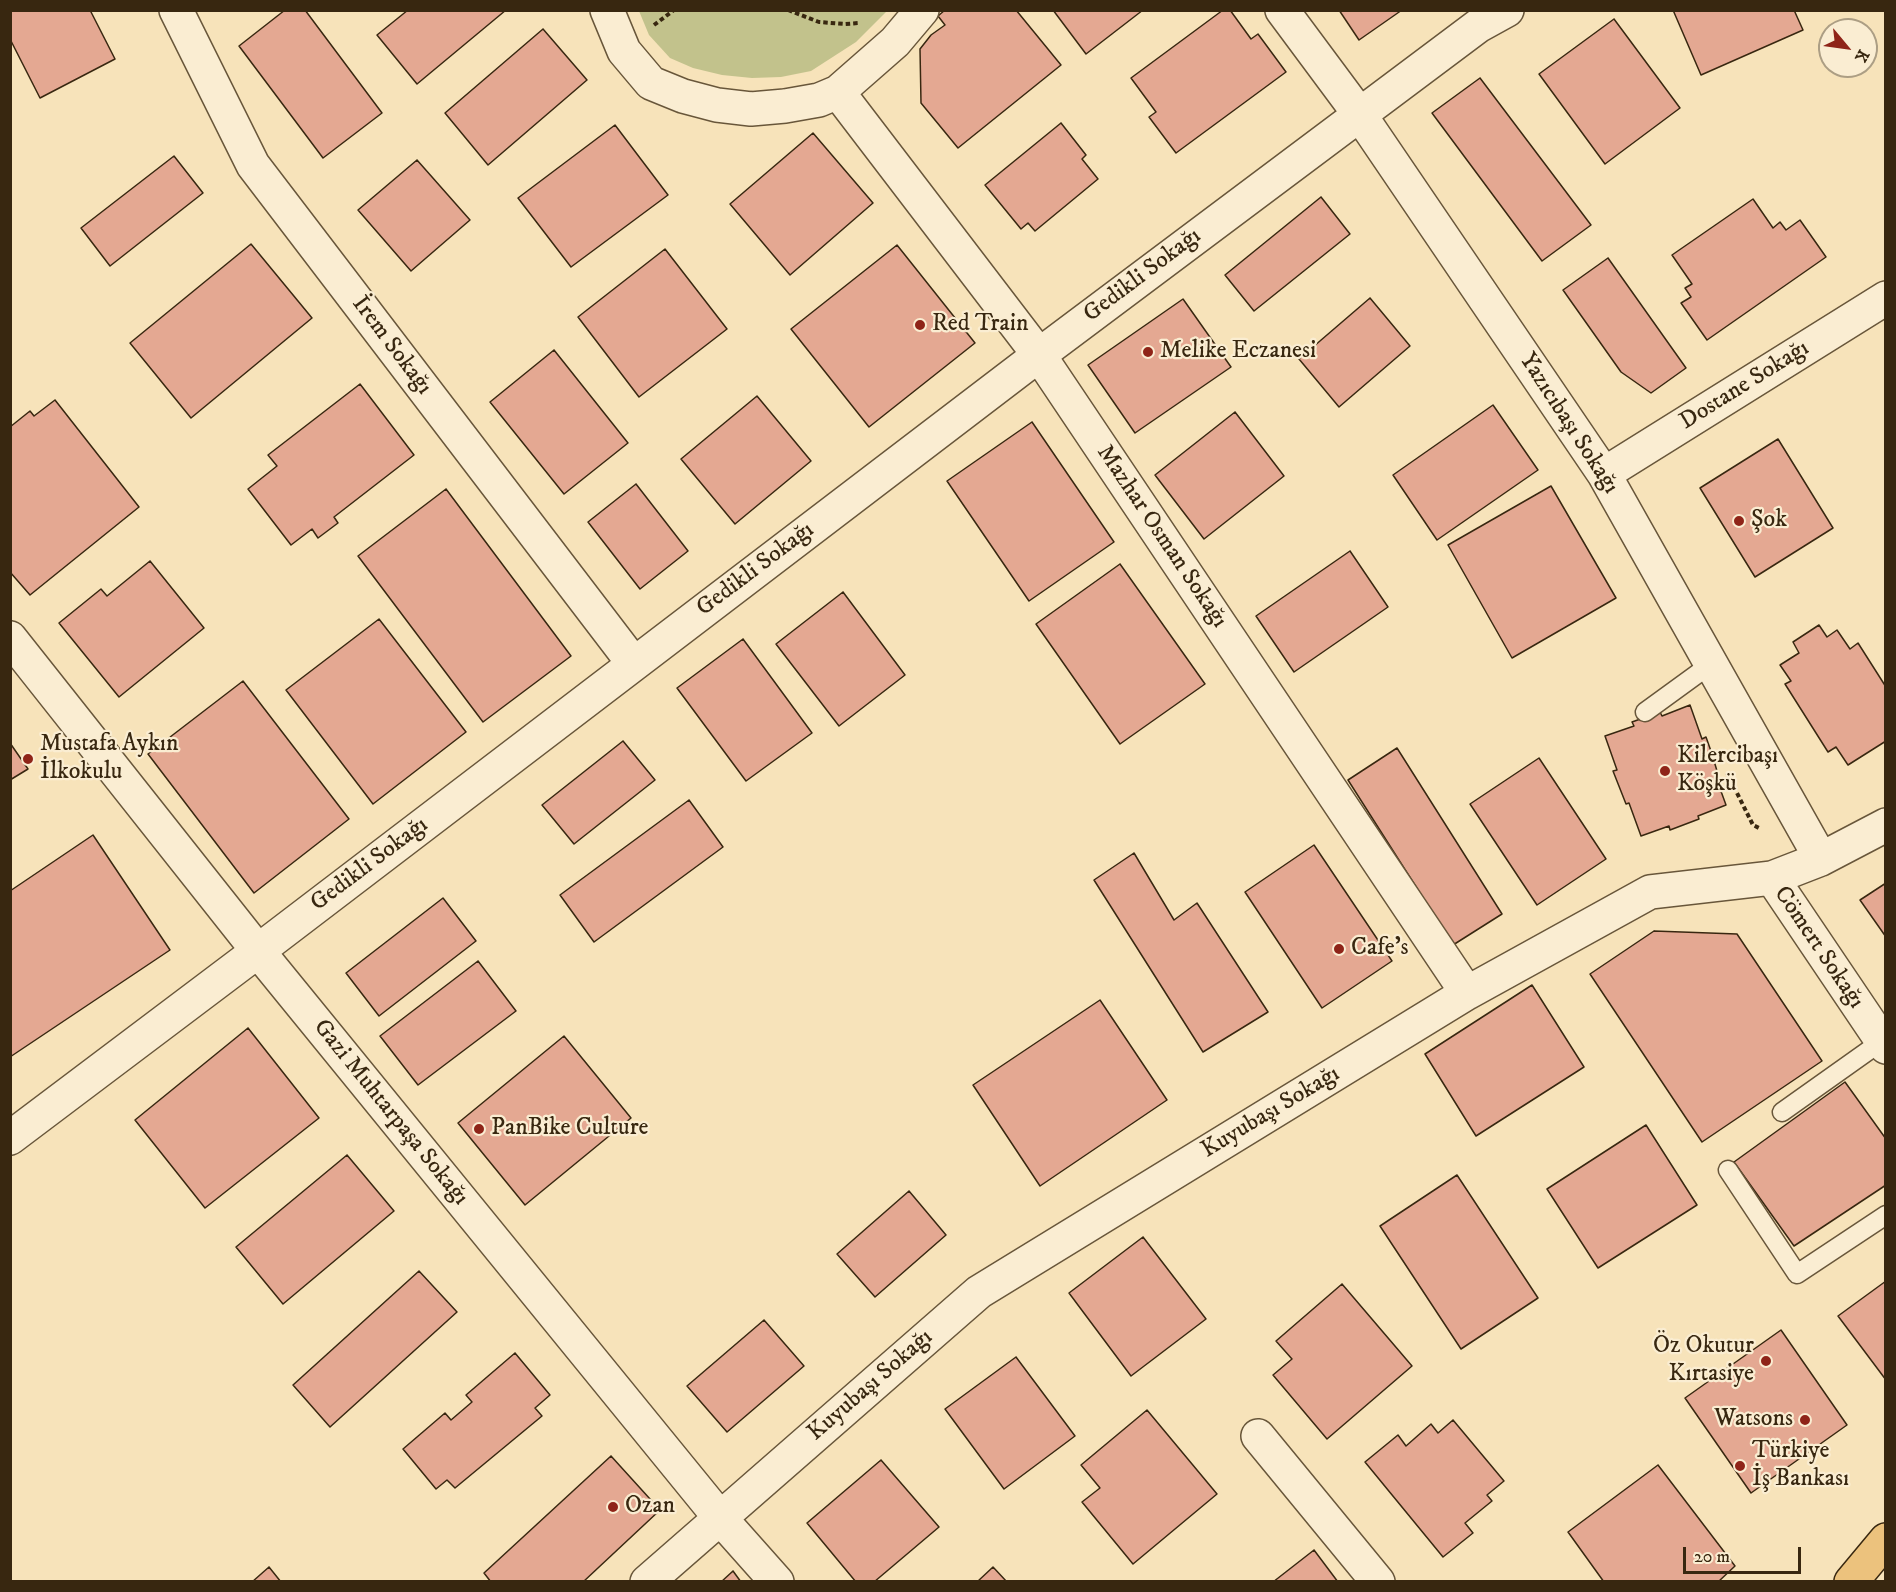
<!DOCTYPE html>
<html>
<head>
<meta charset="utf-8">
<style>
  body { margin:0 }
  #map { position:relative; width:1896px; height:1592px; overflow:hidden; background:#f7e3ba; font-family:"IM FELL DW Pica",serif }
  canvas { display:block }
  .frame { position:absolute; inset:0; border:12px solid #382710; pointer-events:none }
  .north { position:absolute; left:1818px; top:18px; width:60px; height:60px; box-sizing:border-box; background:#faedd2; border:2px solid #ac9e84; border-radius:50%; rotate:119deg; font-size:16px; font-weight:700; line-height:24px; text-align:center; color:#382710 }
  .north::after { content:''; display:block; margin:auto; width:21px; height:27px; background:#8f2418; clip-path:polygon(50% 0,100% 100%,50% 72%,0 100%) }
  .scale { position:absolute; left:1683px; top:1547px; width:118px; height:27px; box-sizing:border-box; border:3px solid #382710; border-top:0; padding-left:8px; font-size:18px; line-height:21px; white-space:nowrap; color:#382710; -webkit-text-stroke:4px #faedd2; paint-order:stroke }
</style>
</head>
<body>
<div id="map">
<canvas width="1896" height="1592"></canvas>
<div class="frame"></div>
<div class="north">K</div>
<div class="scale">20 m</div>
</div>
<script>
const ctx = document.querySelector('canvas').getContext('2d');
ctx.lineJoin = 'round';
function paint(path, color) {
  ctx.fillStyle = color;
  ctx.fill(path, 'evenodd');
}
function shape(rows) {
  const path = new Path2D();
  for (const r of rows) {
    path.moveTo(r[0], r[1]);
    for (let i = 2; i < r.length; i += 2) path.lineTo(r[i], r[i + 1]);
  }
  return path;
}
function stroke(path, color, width, dash) {
  ctx.strokeStyle = color;
  ctx.lineWidth = width;
  ctx.lineCap = dash ? 'butt' : 'round';
  ctx.setLineDash(dash || []);
  ctx.stroke(path);
}
function write(font, color, halo, rows, align = 'center') {
  ctx.font = font + ' "IM FELL DW Pica",serif';
  ctx.lineWidth = 4.5;
  ctx.setLineDash([]);
  ctx.textBaseline = 'middle';
  ctx.strokeStyle = halo;
  ctx.fillStyle = color;
  for (const [text, x, y, turn = 0] of rows) {
    ctx.save();
    ctx.translate(x, y);
    ctx.rotate((+turn || 0) * Math.PI / 180);
    ctx.textAlign = isNaN(turn) ? turn : align;
    if (halo) ctx.strokeText(text, 0, 0);
    ctx.fillText(text, 0, 0);
    ctx.restore();
  }
}
const green = shape([
  [639,11,887,11,856,42,811,71,781,77,752,78,722,75,693,68,670,58,649,35]
]);
const building = shape([
  [10,10,90,10,115,59,40,98,10,39,10,10],
  [285,10,305,10,382,113,323,158,239,46,285,10],
  [408,10,506,10,417,84,377,35,408,10],
  [945,10,1016,10,1061,65,958,148,921,103,920,49,931,35,945,25,938,16,945,10],
  [1053,10,1143,10,1086,54,1053,10],
  [1223,10,1230,10,1251,39,1258,34,1286,72,1176,153,1149,117,1156,112,1131,78,1223,10],
  [1339,10,1402,10,1359,40,1339,10],
  [1673,10,1794,10,1803,30,1701,75,1673,10],
  [1614,19,1680,108,1605,164,1539,74,1614,19],
  [543,29,587,80,488,165,445,113,543,29],
  [1480,78,1591,225,1542,261,1432,113,1480,78],
  [1061,123,1086,155,1082,159,1098,179,1035,231,1028,223,1021,229,985,185,1061,123],
  [615,125,668,195,571,267,518,198,615,125],
  [813,133,873,203,790,275,730,204,813,133],
  [174,156,203,193,110,266,81,228,174,156],
  [417,160,470,220,411,271,358,210,417,160],
  [1321,197,1350,234,1254,311,1225,275,1321,197],
  [1753,199,1773,228,1780,222,1786,230,1800,220,1826,257,1707,340,1681,303,1691,297,1685,288,1692,284,1672,255,1753,199],
  [251,244,312,318,191,418,130,343,251,244],
  [897,245,975,343,869,427,791,329,897,245],
  [665,249,727,329,639,397,578,317,665,249],
  [1608,258,1686,368,1651,393,1621,372,1563,290,1608,258],
  [1370,298,1410,346,1339,407,1299,359,1370,298],
  [1183,299,1231,367,1135,433,1088,365,1183,299],
  [554,350,628,443,564,494,490,402,554,350],
  [360,384,414,455,334,517,338,523,318,538,312,529,291,545,248,489,277,466,268,455,360,384],
  [757,396,811,461,735,524,681,459,757,396],
  [55,400,139,507,30,595,10,572,10,427,30,411,34,416,55,400],
  [1493,405,1538,470,1437,540,1393,475,1493,405],
  [1235,412,1284,476,1204,539,1155,475,1235,412],
  [1032,422,1114,542,1029,601,947,481,1032,422],
  [1778,439,1833,528,1755,577,1700,488,1778,439],
  [636,484,688,551,640,589,588,522,636,484],
  [1551,486,1616,598,1512,658,1448,545,1551,486],
  [446,489,571,656,483,722,358,556,446,489],
  [1350,551,1388,607,1294,672,1256,616,1350,551],
  [150,561,204,628,119,697,59,623,101,589,107,596,150,561],
  [1120,564,1205,684,1120,744,1036,624,1120,564],
  [843,592,905,675,839,726,776,644,843,592],
  [379,619,466,732,373,804,286,690,379,619],
  [1819,625,1827,637,1837,630,1850,649,1858,643,1886,687,1886,741,1848,765,1836,747,1828,752,1785,684,1791,681,1780,665,1799,653,1793,642,1819,625],
  [743,639,812,733,746,781,677,688,743,639],
  [243,681,349,819,254,893,148,754,243,681],
  [1690,705,1702,739,1706,737,1712,754,1717,771,1714,772,1726,805,1698,816,1699,819,1670,830,1669,826,1641,836,1629,803,1626,804,1613,771,1617,770,1605,736,1634,726,1632,722,1660,712,1662,716,1690,705],
  [623,741,655,780,574,844,542,805,623,741],
  [10,743,28,769,10,780,10,743],
  [1397,748,1502,914,1453,945,1348,780,1397,748],
  [1539,758,1606,859,1537,905,1470,804,1539,758],
  [689,800,723,847,594,942,560,895,689,800],
  [93,835,170,950,10,1057,10,891,93,835],
  [1314,845,1392,961,1322,1008,1245,892,1314,845],
  [1134,853,1174,920,1197,903,1268,1012,1203,1052,1094,880,1134,853],
  [1886,883,1886,937,1860,900,1886,883],
  [443,898,476,941,379,1016,346,973,443,898],
  [1654,931,1737,934,1822,1061,1702,1142,1590,974,1654,931],
  [478,961,516,1011,418,1085,380,1036,478,961],
  [1532,985,1584,1067,1476,1136,1425,1054,1532,985],
  [1100,1000,1167,1100,1040,1186,973,1085,1100,1000],
  [248,1028,319,1118,205,1208,135,1120,248,1028],
  [564,1036,631,1118,525,1205,458,1123,564,1036],
  [1845,1082,1886,1139,1886,1185,1794,1246,1734,1162,1845,1082],
  [1646,1125,1697,1205,1598,1268,1547,1189,1646,1125],
  [347,1155,394,1211,283,1304,236,1247,347,1155],
  [1457,1175,1538,1298,1461,1349,1380,1226,1457,1175],
  [909,1191,946,1235,875,1297,837,1254,909,1191],
  [1143,1237,1206,1319,1131,1376,1069,1293,1143,1237],
  [419,1271,457,1312,330,1427,293,1385,419,1271],
  [1886,1281,1886,1380,1838,1316,1886,1281],
  [1342,1284,1412,1366,1327,1439,1273,1375,1292,1359,1276,1341,1342,1284],
  [764,1320,804,1366,727,1432,687,1386,764,1320],
  [1781,1330,1847,1425,1751,1493,1685,1398,1781,1330],
  [515,1353,550,1395,535,1408,542,1416,455,1488,447,1480,436,1489,403,1449,445,1413,451,1420,472,1402,466,1395,515,1353],
  [1016,1357,1075,1436,1004,1489,945,1409,1016,1357],
  [1147,1410,1217,1494,1133,1564,1082,1502,1100,1488,1081,1465,1147,1410],
  [1453,1420,1504,1481,1487,1495,1492,1501,1465,1523,1473,1533,1443,1557,1365,1462,1398,1435,1406,1446,1431,1424,1438,1433,1453,1420],
  [611,1456,660,1510,583,1582,491,1582,484,1573,611,1456],
  [881,1460,939,1527,874,1582,856,1582,807,1523,881,1460],
  [1658,1465,1735,1566,1718,1582,1604,1582,1568,1532,1658,1465],
  [1314,1550,1338,1582,1273,1582,1314,1550],
  [269,1567,281,1582,252,1582,269,1567],
  [993,1567,1007,1582,977,1582,993,1567],
  [733,1571,741,1582,721,1582,733,1571]
]);
const path = shape([
  [788,10,819,22,845,24,859,23],
  [654,25,674,10],
  [1727,773,1753,825,1759,828]
]);
const lane = shape([
  [1645,712,1711,664],
  [1782,1112,1882,1041],
  [1728,1170,1797,1274,1886,1215]
]);
const street = shape([
  [176,10,253,165,634,664],
  [607,10,624,51,651,83,683,96,717,105,751,109,785,106,819,100,838,92,895,42,922,10],
  [1282,10,1360,115,1604,474,1821,859],
  [838,92,1039,355,1467,993],
  [1604,474,1886,298],
  [10,638,258,951,721,1519,777,1582],
  [1772,878,1886,1047],
  [10,1138,258,951,1039,355,1478,26,1507,10],
  [1258,1436,1378,1582],
  [647,1582,979,1292,1467,993,1650,892,1772,878,1821,859,1886,825]
]);
const primary = shape([
  [1851,1582,1886,1540]
]);
const markers = [
  [920,325,6,"#8f2418"],
  [1148,352,6,"#8f2418"],
  [1739,521,6,"#8f2418"],
  [28,759,6,"#8f2418"],
  [1665,771,6,"#8f2418"],
  [1339,949,6,"#8f2418"],
  [479,1129,6,"#8f2418"],
  [1766,1361,6,"#8f2418"],
  [1805,1420,6,"#8f2418"],
  [1740,1466,6,"#8f2418"],
  [613,1507,6,"#8f2418"]
];
const streetNames = [
  ["Gedikli Sokağı",1143,276,-37],
  ["İrem Sokağı",391,346,53],
  ["Dostane Sokağı",1745,386,-32],
  ["Yazıcıbaşı Sokağı",1568,424,57],
  ["Mazhar Osman Sokağı",1161,537,56],
  ["Gedikli Sokağı",756,570,-37],
  ["Gedikli Sokağı",370,865,-37],
  ["Cömert Sokağı",1818,948,56],
  ["Gazi Muhtarpaşa Sokağı",390,1113,51],
  ["Kuyubaşı Sokağı",1271,1113,-31],
  ["Kuyubaşı Sokağı",871,1386,-41]
];
const poiNames = [
  ["Red Train",932,325],
  ["Melike Eczanesi",1160,352],
  ["Şok",1751,521],
  ["Mustafa Aykın",40,745],
  ["İlkokulu",40,773],
  ["Kilercibaşı",1677,757],
  ["Köşkü",1677,785],
  ["Cafe's",1351,949],
  ["PanBike Culture",491,1129],
  ["Öz Okutur",1754,1347,"right"],
  ["Kırtasiye",1754,1375,"right"],
  ["Watsons",1793,1420,"right"],
  ["Türkiye",1752,1452],
  ["İş Bankası",1752,1480],
  ["Ozan",625,1507]
];
paint(green, '#c2c28c');
paint(building, '#e4a892');
stroke(building, '#382710', 1.5);
stroke(lane, '#68563a', 21);
stroke(street, '#68563a', 36);
stroke(primary, '#382710', 36);
stroke(path, '#382710', 4, [4.5, 3]);
stroke(lane, '#faedd2', 18);
stroke(street, '#faedd2', 33);
stroke(primary, '#ecc27d', 33);
for (const [x, y, r, color] of markers) {
  const dot = new Path2D();
  dot.arc(x, y, r, 0, 2 * Math.PI);
  ctx.fillStyle = color;
  ctx.fill(dot);
  stroke(dot, '#faedd2', 2);
}
write('24px', '#382710', '#faedd2', streetNames);
write('24px', '#382710', '#faedd2', poiNames, 'left');
</script>
</body>
</html>
